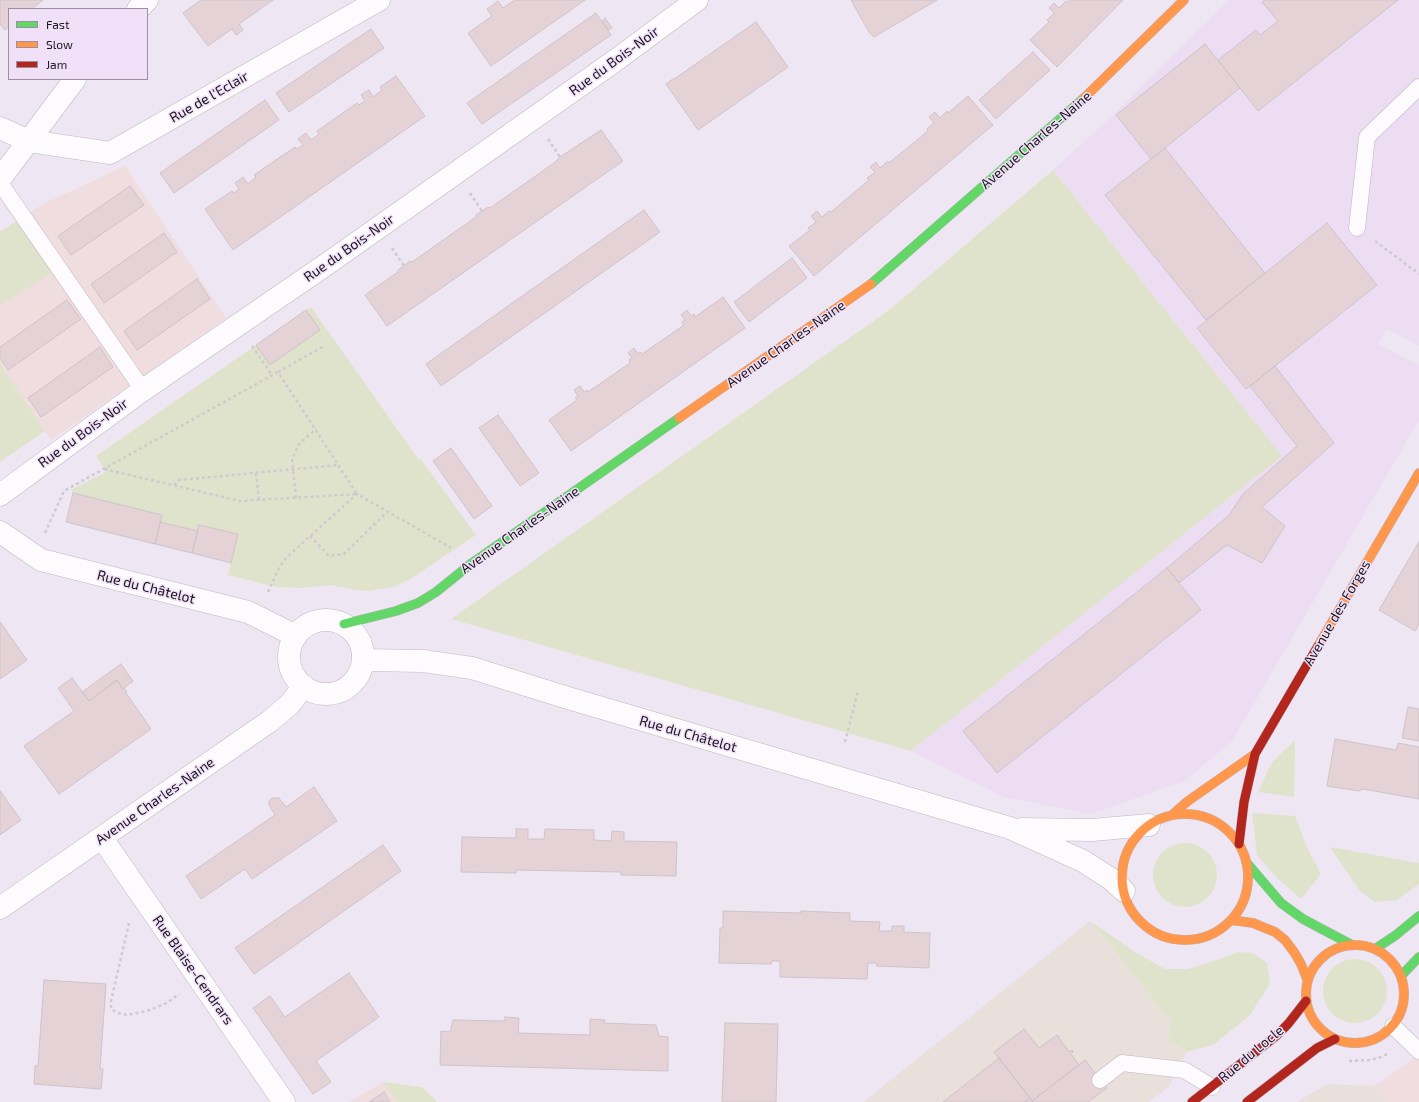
<!DOCTYPE html>
<html>
<head>
<meta charset="utf-8">
<style>
  body { margin:0 }
  #map { position:relative; width:1419px; height:1102px; overflow:hidden; background:#efe6f3; font-family:"Exo 2",sans-serif }
  canvas { display:block }
  .legend { position:absolute; left:8px; top:8px; width:140px; height:72px; box-sizing:border-box; background:#f0e1f8; border:1px solid #9b90a1; margin:0; padding:5px 7px; list-style:none; font-size:12px; color:#1c161e }
  .legend li { display:flex; align-items:center; gap:8px; height:20px }
  .legend b { width:20px; border:1px solid #9b90a1 }
</style>
</head>
<body>
<div id="map">
<canvas width="1419" height="1102"></canvas>
<ul class="legend">
<li><b style="height:5px;background:#63d668"></b>Fast</li>
<li><b style="height:5px;background:#ff974d"></b>Slow</li>
<li><b style="height:5px;background:#b3261e"></b>Jam</li>
</ul>
</div>
<script>
const ctx = document.querySelector('canvas').getContext('2d');
ctx.lineJoin = 'round';
function paint(path, color) {
  ctx.fillStyle = color;
  ctx.fill(path, 'evenodd');
}
function shape(rows) {
  const path = new Path2D();
  for (const r of rows) {
    if (r.length === 3) {
      path.moveTo(r[0] + r[2], r[1]);
      path.arc(r[0], r[1], r[2], 0, 2 * Math.PI);
      continue;
    }
    path.moveTo(r[0], r[1]);
    for (let i = 2; i < r.length; i += 2) path.lineTo(r[i], r[i + 1]);
  }
  return path;
}
function stroke(path, color, width, dash) {
  ctx.strokeStyle = color;
  ctx.lineWidth = width;
  ctx.lineCap = dash ? 'butt' : 'round';
  ctx.setLineDash(dash || []);
  ctx.stroke(path);
}
function write(font, color, halo, rows, align = 'center') {
  ctx.font = font + ' "Exo 2",sans-serif';
  ctx.lineWidth = 3;
  ctx.setLineDash([]);
  ctx.textBaseline = 'middle';
  ctx.strokeStyle = halo;
  ctx.fillStyle = color;
  for (const [text, x, y, turn = 0] of rows) {
    ctx.save();
    ctx.translate(x, y);
    ctx.rotate((+turn || 0) * Math.PI / 180);
    ctx.textAlign = isNaN(turn) ? turn : align;
    if (halo) ctx.strokeText(text, 0, 0);
    ctx.fillText(text, 0, 0);
    ctx.restore();
  }
}
const commercial = shape([
  [1090,921,1171,1022,1168,1039,1187,1052,1169,1087,1149,1102,863,1102],
  [1327,1084,1375,1086,1390,1102,1297,1102]
]);
const industrial = shape([
  [125,166,226,318,51,440,0,363,0,306,52,272,17,221,43,204],
  [1419,1054,1419,1102,1390,1102,1375,1086],
  [383,1082,397,1102,349,1102]
]);
const built = shape([
  [1229,0,1265,0,1263,2,1278,21,1260,35,1256,30,1218,60,1204,45,1116,115,1151,159,1105,195,1206,320,1197,328,1245,389,1250,386,1297,446,1243,494,1229,515,1167,568,964,731,997,773,1201,610,1179,583,1227,545,1262,563,1285,526,1262,507,1334,443,1275,366,1377,285,1327,223,1265,273,1165,148,1240,88,1258,111,1398,0,1419,0,1419,346,1387,329,1378,344,1419,365,1419,420,1232,741,1185,781,1091,814,1004,797,911,751,1282,456,1053,170,1109,119]
]);
const green = shape([
  [1053,170,1282,456,911,751,451,619,889,310],
  [17,221,53,272,0,306,0,231],
  [311,307,419,460,420,458,476,535,412,578,394,587,369,591,356,590,330,585,303,588,277,587,228,575,238,534,199,525,198,531,160,522,162,515,73,493,71,490,106,472,96,456],
  [0,363,45,431,0,462],
  [1295,740,1294,797,1258,792,1272,762],
  [1252,813,1295,816,1306,845,1321,874,1301,899,1278,879,1257,855],
  [1185,875,32],
  [1330,847,1419,863,1419,884,1397,900,1375,902,1360,891],
  [1090,921,1135,952,1165,969,1188,969,1220,959,1239,952,1253,953,1267,963,1270,984,1249,1016,1213,1045,1187,1052,1168,1039,1171,1022],
  [1355,991,32],
  [383,1082,422,1087,437,1102,397,1102]
]);
const building = shape([
  [0,0,43,0,32,9,9,9,9,27,5,30,0,24,0,0],
  [201,0,273,0,239,24,243,30,238,34,236,35,232,29,208,46,183,13,201,0],
  [515,0,585,0,491,66,468,33,492,16,487,9,498,1,503,8,515,0],
  [851,0,937,0,874,37,869,32,851,0],
  [1070,0,1123,0,1057,67,1030,40,1049,22,1047,20,1054,13,1049,8,1054,3,1059,8,1066,1,1068,2,1070,0],
  [1265,0,1398,0,1258,111,1218,60,1256,30,1260,35,1278,21,1262,2,1265,0],
  [596,13,611,35,482,124,467,103,596,13],
  [605,18,612,28,608,30,602,21,605,18],
  [756,22,788,67,698,130,666,84,674,78,674,79,756,22],
  [371,29,384,48,289,112,276,93,371,29],
  [1205,44,1240,88,1151,159,1116,115,1205,44],
  [1033,52,1050,70,996,119,979,100,1033,52],
  [396,76,425,116,233,250,205,209,232,191,234,193,239,189,235,183,243,177,248,184,256,177,254,175,270,164,295,147,297,149,303,145,298,139,306,133,311,140,319,134,317,131,357,103,359,105,365,101,361,95,369,90,373,97,382,90,380,87,396,76],
  [968,96,993,125,814,276,789,246,810,230,808,228,816,222,811,216,817,211,822,217,829,211,831,212,869,180,867,178,875,172,870,167,876,162,880,168,888,161,889,163,928,131,927,129,934,123,929,117,935,112,940,118,947,111,948,113,968,96],
  [265,100,279,120,174,193,160,173,265,100],
  [601,130,623,161,387,326,365,295,398,272,398,270,410,261,412,262,476,217,476,215,488,207,490,208,554,163,560,157,601,130],
  [1165,148,1265,273,1206,320,1105,195,1165,148],
  [130,186,144,205,71,255,58,236,130,186],
  [644,210,660,232,441,386,426,364,644,210],
  [1327,223,1377,285,1246,389,1197,328,1327,223],
  [164,233,177,252,104,303,91,284,164,233],
  [792,258,807,278,749,322,734,302,792,258],
  [197,279,210,299,137,350,124,331,197,279],
  [723,297,745,328,571,451,549,420,577,400,575,398,578,396,574,390,580,386,584,392,587,390,588,392,630,363,629,360,632,358,628,353,634,348,638,354,640,352,642,354,684,325,682,322,685,320,681,315,687,310,691,316,694,314,695,317,723,297],
  [67,300,81,319,8,370,0,358,0,347,67,300],
  [306,310,320,330,270,365,256,345,306,310],
  [100,347,113,367,41,417,28,398,100,347],
  [1275,366,1334,443,1262,507,1285,526,1262,563,1227,545,1179,583,1167,568,1229,515,1243,494,1297,446,1250,386,1275,366],
  [498,415,539,473,520,486,479,428,498,415],
  [451,448,492,506,474,519,433,461,451,448],
  [73,493,162,515,155,544,66,522,73,493],
  [160,522,198,531,192,553,155,544,160,522],
  [199,525,238,534,231,563,192,553,199,525],
  [1419,542,1419,624,1415,631,1379,610,1419,542],
  [1167,568,1201,610,997,773,963,731,1167,568],
  [0,622,27,660,0,679,0,622],
  [121,664,133,681,123,689,117,680,89,701,82,692,121,664],
  [72,678,89,701,117,680,123,689,124,688,127,692,126,693,151,729,59,794,24,746,74,711,58,688,72,678],
  [1408,707,1419,709,1419,741,1402,738,1408,707],
  [1335,739,1396,750,1398,743,1419,747,1419,799,1363,789,1359,791,1327,786,1335,739],
  [314,787,337,821,252,879,245,869,201,899,186,876,275,815,269,805,269,801,272,798,279,798,286,807,314,787],
  [0,791,21,820,0,835,0,791],
  [516,829,528,829,528,839,544,839,545,829,594,830,594,840,611,841,612,831,624,832,624,841,677,842,676,876,621,875,621,872,516,870,516,873,461,872,462,837,516,838,516,829],
  [383,845,401,871,254,974,235,948,383,845],
  [723,911,801,913,801,911,850,913,850,921,880,922,879,931,892,931,892,926,904,926,904,932,930,933,929,968,877,966,876,963,868,963,867,979,780,977,780,961,772,961,771,964,719,963,720,928,723,928,723,911],
  [349,973,379,1017,316,1061,331,1082,313,1094,253,1008,270,996,285,1017,349,973],
  [44,980,106,984,100,1069,103,1069,101,1089,34,1084,35,1066,38,1066,44,980],
  [505,1017,519,1018,518,1033,590,1035,590,1019,605,1020,604,1023,656,1025,659,1036,668,1037,668,1071,440,1065,441,1031,450,1032,453,1020,505,1021,505,1017],
  [725,1023,778,1024,776,1102,722,1102,725,1023],
  [1024,1029,1039,1048,1057,1035,1069,1052,1072,1050,1073,1052,1071,1054,1079,1065,1032,1101,994,1052,1024,1029],
  [999,1058,1030,1098,1024,1102,943,1102,999,1058],
  [1085,1060,1107,1088,1088,1102,1024,1102,1030,1098,1032,1101,1085,1060],
  [384,1092,390,1102,369,1102,384,1092]
]);
const path = shape([
  [548,139,560,157],
  [470,193,482,211],
  [1375,241,1419,274],
  [392,248,404,266],
  [252,346,272,375],
  [278,372,324,346],
  [256,473,259,500],
  [174,485,179,480,339,465],
  [296,498,292,459,299,444,316,429],
  [45,533,64,491,278,372,357,494,240,501,104,469],
  [310,536,329,556,344,554,388,511],
  [268,592,280,566,287,557,357,494,451,548],
  [845,742,858,691],
  [129,923,111,1001,111,1009,118,1013,127,1015,147,1011,167,1003,179,994],
  [1349,1061,1370,1060,1381,1057,1389,1053]
]);
const lane = shape([
  [0,183,143,390],
  [1357,228,1367,137,1419,87],
  [1393,1026,1419,1051],
  [1100,1080,1122,1063,1184,1070,1212,1087]
]);
const street = shape([
  [138,9,147,0],
  [0,128,29,141,110,153,379,0],
  [0,179,75,79],
  [0,495,143,390,324,266,616,60,697,0],
  [0,532,41,560,248,612,296,636],
  [326,657,37],
  [363,660,423,661,472,668,568,698,1010,828,1083,861,1111,879,1124,891],
  [1021,829,1092,830,1149,825],
  [102,838,284,1102],
  [0,908,270,721,290,704,304,686]
]);
const fast = shape([
  [871,284,1084,98],
  [344,624,396,611,418,603,436,592,472,563,679,418],
  [1246,862,1281,903,1303,919,1352,945],
  [1375,949,1396,935,1419,916],
  [1401,976,1419,957]
]);
const slow = shape([
  [1084,98,1184,0],
  [679,418,871,284],
  [1318,646,1419,473],
  [1185,877,63],
  [1172,815,1188,801,1255,754],
  [1231,920,1253,923,1275,932,1285,940,1294,952,1301,964,1307,979],
  [1355,994,49]
]);
const jam = shape([
  [1239,844,1244,802,1255,754,1318,646],
  [1192,1102,1276,1036,1288,1024,1306,1001],
  [1247,1102,1317,1048,1335,1039]
]);
const streetNames = [
  ["Rue du Bois-Noir",614,61,-36],
  ["Rue de l'Eclair",209,97,-30],
  ["Avenue Charles-Naine",1036,140,-41],
  ["Rue du Bois-Noir",349,248,-35],
  ["Avenue Charles-Naine",786,344,-35],
  ["Rue du Bois-Noir",83,433,-36],
  ["Avenue Charles-Naine",520,530,-35],
  ["Rue du Châtelot",146,587,14],
  ["Avenue des Forges",1337,613,-60],
  ["Rue du Châtelot",688,734,16],
  ["Avenue Charles-Naine",155,801,-35],
  ["Rue Blaise-Cendrars",193,970,55],
  ["Rue du Locle",1251,1054,-40]
];
paint(commercial, '#eae0db');
paint(industrial, '#f0dde0');
paint(built, '#ecddf3');
paint(green, '#e0e3cb');
paint(building, '#e4d2d6');
stroke(building, '#cdc3c8', 1);
stroke(lane, '#beb7c0', 17);
stroke(street, '#beb7c0', 23);
stroke(fast, '#beb7c0', 10);
stroke(slow, '#beb7c0', 10);
stroke(jam, '#beb7c0', 10);
stroke(path, '#cecad0', 2.5, [3, 3]);
stroke(lane, '#fdfbfd', 16);
stroke(street, '#fdfbfd', 22);
stroke(fast, '#63d668', 9);
stroke(slow, '#ff974d', 9);
stroke(jam, '#b3261e', 9);
write('14px', '#1c161e', '#f0e1f8', streetNames);
</script>
</body>
</html>
